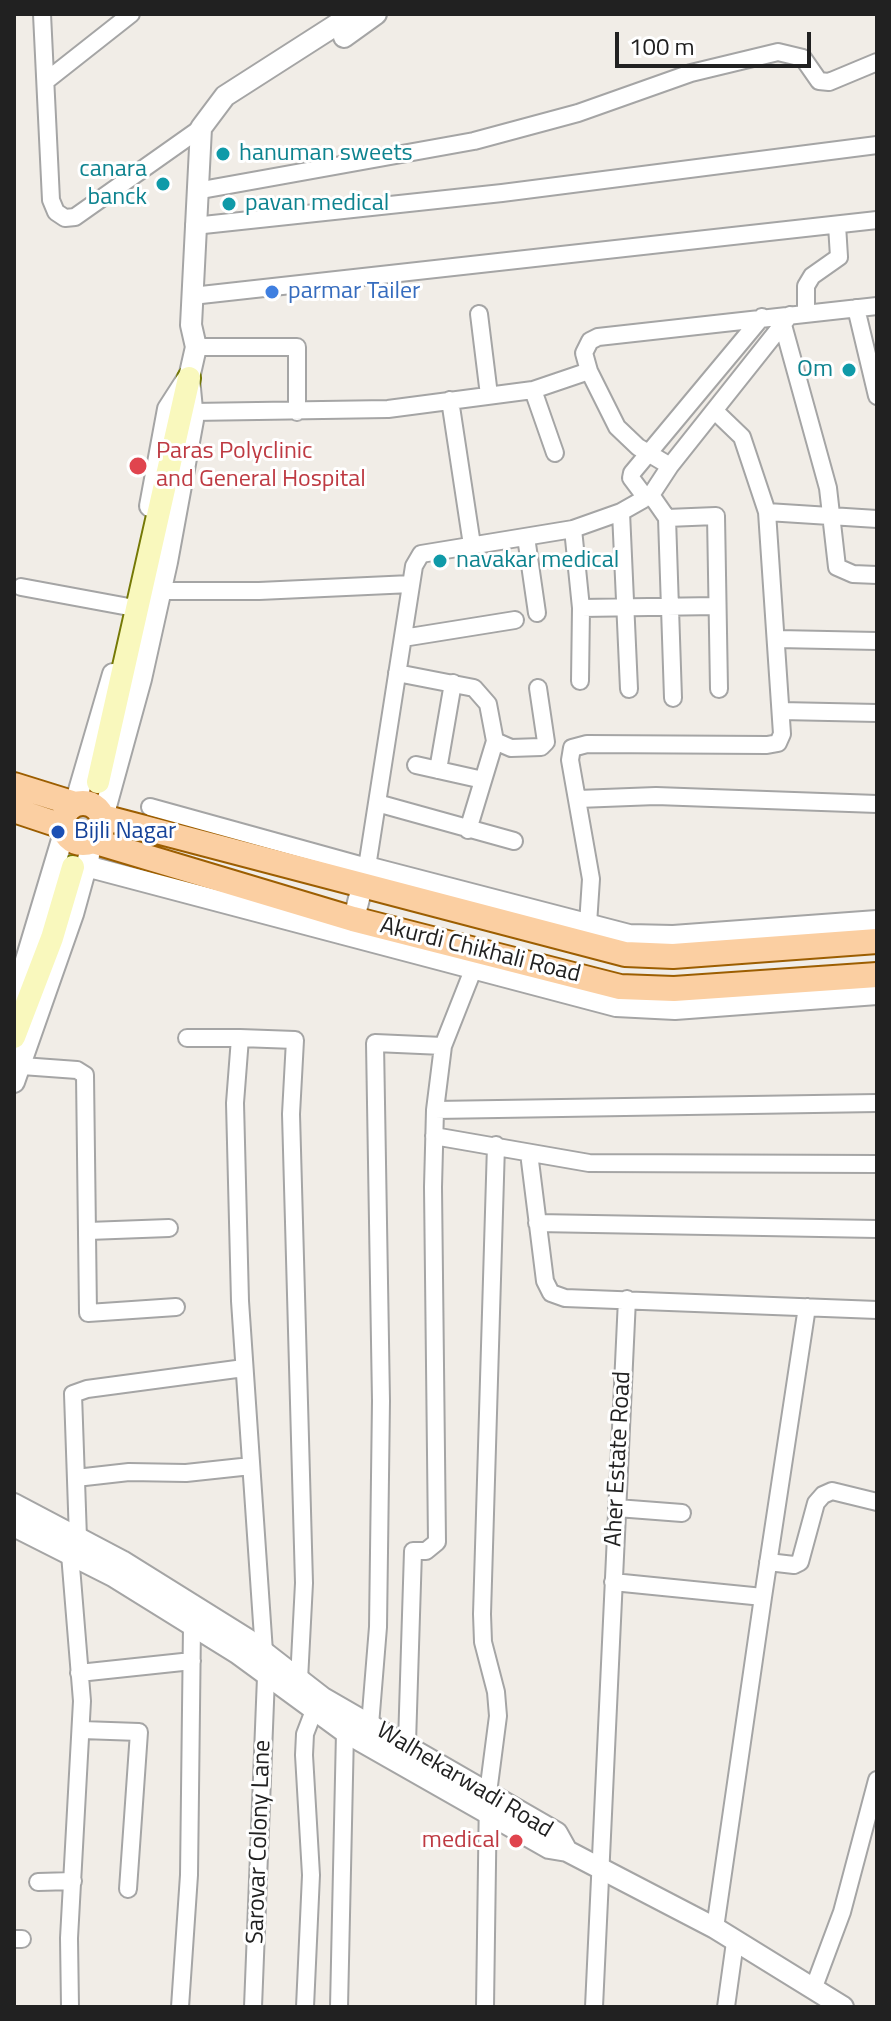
<!DOCTYPE html>
<html>
<head>
<meta charset="utf-8">
<style>
  body { margin:0 }
  #map { position:relative; width:891px; height:2021px; overflow:hidden; background:#f1ede7; font-family:"Titillium Web",sans-serif }
  canvas { display:block }
  .frame { position:absolute; inset:0; border:16px solid #212121; pointer-events:none }
  .scale { position:absolute; left:615px; top:32px; width:196px; height:36px; box-sizing:border-box; border:4px solid #212121; border-top:0; padding-left:10px; font-size:24px; line-height:28px; white-space:nowrap; color:#212121; -webkit-text-stroke:6px #fff; paint-order:stroke }
</style>
</head>
<body>
<div id="map">
<canvas width="891" height="2021"></canvas>
<div class="frame"></div>
<div class="scale">100 m</div>
</div>
<script>
const ctx = document.querySelector('canvas').getContext('2d');
ctx.lineJoin = 'round';
function shape(rows) {
  const path = new Path2D();
  for (const r of rows) {
    if (r.length === 3) {
      path.moveTo(r[0] + r[2], r[1]);
      path.arc(r[0], r[1], r[2], 0, 2 * Math.PI);
      continue;
    }
    path.moveTo(r[0], r[1]);
    for (let i = 2; i < r.length; i += 2) path.lineTo(r[i], r[i + 1]);
  }
  return path;
}
function stroke(path, color, width, dash) {
  ctx.strokeStyle = color;
  ctx.lineWidth = width;
  ctx.lineCap = dash ? 'butt' : 'round';
  ctx.setLineDash(dash || []);
  ctx.stroke(path);
}
function write(font, color, halo, rows, align = 'center') {
  ctx.font = font + ' "Titillium Web",sans-serif';
  ctx.lineWidth = 6;
  ctx.setLineDash([]);
  ctx.textBaseline = 'middle';
  ctx.strokeStyle = halo;
  ctx.fillStyle = color;
  for (const [text, x, y, turn = 0] of rows) {
    ctx.save();
    ctx.translate(x, y);
    ctx.rotate((+turn || 0) * Math.PI / 180);
    ctx.textAlign = isNaN(turn) ? turn : align;
    if (halo) ctx.strokeText(text, 0, 0);
    ctx.fillText(text, 0, 0);
    ctx.restore();
  }
}
const secondaryTunnel = shape([
  [73,867,98,782]
]);
const minor = shape([
  [42,14,51,200,56,212,65,218,75,217,201,128],
  [46,81,131,14],
  [196,191,474,141,578,113,691,73,778,52,803,58,819,81,829,82,877,62],
  [194,226,502,193,877,145],
  [192,296,877,220],
  [856,308,877,396],
  [806,313,806,286,812,276,839,257,837,225],
  [479,314,489,395],
  [783,325,828,488,837,567,853,574,877,575],
  [196,347,297,347,297,412],
  [533,390,555,453],
  [450,400,472,545],
  [192,412,388,409,533,390,589,371],
  [670,466,638,447,617,427,589,371,584,353,590,341,598,337,877,306],
  [651,495,667,518,673,698],
  [646,498,631,478,632,473,762,317],
  [621,512,629,689],
  [767,512,877,519],
  [667,518,716,516,719,689],
  [573,529,581,608,580,681],
  [526,537,537,613],
  [21,587,129,607],
  [161,591,259,591,411,584],
  [581,608,717,606],
  [403,638,515,620],
  [778,639,877,641],
  [397,673,474,688,488,704,495,741,511,748,541,747,546,742,538,688],
  [781,711,877,713],
  [416,765,483,780],
  [438,770,453,683],
  [578,799,656,796,877,804],
  [377,803,514,841],
  [150,807,367,867,414,566,421,554,573,529,621,512,651,495,670,466,790,315],
  [468,830,495,741],
  [588,924,591,879,570,760,572,748,587,744,767,745,778,743,782,734,767,512,742,437,716,412],
  [187,1038,240,1038],
  [22,1066,77,1070,85,1075,88,1313,176,1307],
  [435,1110,877,1103],
  [434,1136,589,1163,877,1164],
  [529,1153,545,1281,551,1293,565,1298,877,1310],
  [537,1223,877,1229],
  [88,1231,169,1228],
  [76,1478,129,1472,186,1473,251,1466],
  [617,1508,682,1513],
  [78,1538,73,1394,87,1389,244,1368],
  [768,1562,794,1565,800,1562,816,1503,823,1495,832,1491,877,1502],
  [613,1582,763,1597,715,1928],
  [763,1597,807,1307],
  [264,1652,240,1301,235,1103,240,1038,295,1040,291,1114,304,1583,299,1680,294,1686],
  [79,1673,192,1661],
  [370,1725,378,1627,381,1401,375,1043,443,1046],
  [82,1730,139,1732,128,1889],
  [407,1743,413,1551,426,1551,437,1542,433,1187,435,1110,443,1046,473,970],
  [38,1882,73,1881],
  [14,1939,22,1939],
  [814,1987,842,1912,877,1780],
  [70,2007,69,1938,82,1701,70,1554],
  [180,2007,189,1875,192,1626],
  [253,2007,266,1677],
  [305,2007,311,1875,304,1755,305,1734,313,1713],
  [339,2007,345,1732],
  [485,2007,488,1793,498,1716,496,1692,483,1642,482,1614,496,1145],
  [594,2007,627,1299],
  [726,2007,735,1942]
]);
const tertiary = shape([
  [344,37,376,14],
  [150,506,168,409,186,381],
  [75,804,113,674],
  [103,817,141,679,167,562,193,420,189,378,196,347,191,325,201,128,225,96,353,14],
  [86,866,616,1006,675,1009,877,994],
  [350,934,367,867,629,935,673,936,877,921],
  [14,1000,64,833],
  [14,1082,73,914,89,856],
  [14,1504,122,1561,247,1639,323,1698,557,1833,567,1851],
  [14,1526,113,1576,237,1653,345,1732,549,1848,567,1851,715,1928,843,2007]
]);
const secondary = shape([
  [98,782,189,378],
  [14,1037,52,938,73,867]
]);
const primary = shape([
  [14,785,75,804],
  [83,823,20],
  [14,810,62,826],
  [103,817,625,954,673,956,877,941],
  [93,841,353,919,620,987,674,989,877,975]
]);
const markers = [
  [223,154,8,"#0f9aa8"],
  [163,184,8,"#0f9aa8"],
  [229,204,8,"#0f9aa8"],
  [272,292,8,"#3f7fe0"],
  [849,370,8,"#0f9aa8"],
  [138,466,10,"#e0444e"],
  [440,561,8,"#0f9aa8"],
  [58,832,8,"#1a4fb4"],
  [516,1841,8,"#e0444e"]
];
const cultureNames = [
  ["hanuman sweets",239,154],
  ["canara",147,170,"right"],
  ["banck",147,198,"right"],
  ["pavan medical",245,204],
  ["Om",833,370,"right"],
  ["navakar medical",456,561]
];
const shopNames = [
  ["parmar Tailer",288,292]
];
const healthNames = [
  ["Paras Polyclinic",156,452],
  ["and General Hospital",156,480],
  ["medical",500,1841,"right"]
];
const transitNames = [
  ["Bijli Nagar",74,832]
];
const streetNames = [
  ["Akurdi Chikhali Road",480,951,14],
  ["Aher Estate Road",619,1459,-87],
  ["Walhekarwadi Road",464,1781,31],
  ["Sarovar Colony Lane",260,1842,-88]
];
stroke(secondaryTunnel, '#c7c4bf', 22, [22, 11]);
stroke(minor, '#a5a5a5', 20);
stroke(tertiary, '#a5a5a5', 24);
stroke(secondary, '#757906', 26);
stroke(primary, '#9c5e01', 28);
stroke(minor, '#fff', 16);
stroke(tertiary, '#fff', 20);
stroke(secondary, '#f9f8bd', 22);
stroke(primary, '#fbcfa2', 24);
for (const [x, y, r, color] of markers) {
  const dot = new Path2D();
  dot.arc(x, y, r, 0, 2 * Math.PI);
  ctx.fillStyle = color;
  ctx.fill(dot);
  stroke(dot, '#fff', 3);
}
write('24px', '#0d838f', '#fff', cultureNames, 'left');
write('24px', '#366cbe', '#fff', shopNames, 'left');
write('24px', '#be3a42', '#fff', healthNames, 'left');
write('24px', '#164399', '#fff', transitNames, 'left');
write('24px', '#212121', '#fff', streetNames);
</script>
</body>
</html>
